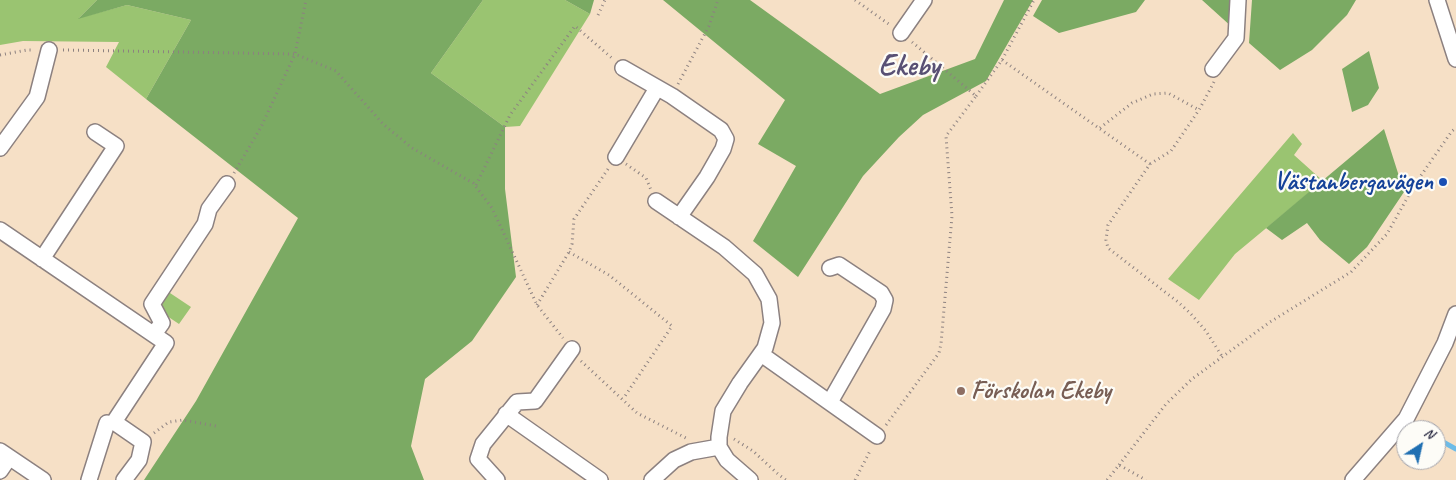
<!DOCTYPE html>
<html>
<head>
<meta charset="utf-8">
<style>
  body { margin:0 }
  #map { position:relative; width:1456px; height:480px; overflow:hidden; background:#f6e0c6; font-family:Caveat,sans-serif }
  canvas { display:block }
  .north { position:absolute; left:1396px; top:420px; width:50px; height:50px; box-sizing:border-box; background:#fdfcf7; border:1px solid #a5a5ac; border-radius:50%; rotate:35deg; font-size:14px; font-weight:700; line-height:20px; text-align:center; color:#22223b }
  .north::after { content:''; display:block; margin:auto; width:18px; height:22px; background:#1f6fb2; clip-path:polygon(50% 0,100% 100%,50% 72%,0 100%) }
</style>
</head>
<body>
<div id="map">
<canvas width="1456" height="480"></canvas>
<div class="north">N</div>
</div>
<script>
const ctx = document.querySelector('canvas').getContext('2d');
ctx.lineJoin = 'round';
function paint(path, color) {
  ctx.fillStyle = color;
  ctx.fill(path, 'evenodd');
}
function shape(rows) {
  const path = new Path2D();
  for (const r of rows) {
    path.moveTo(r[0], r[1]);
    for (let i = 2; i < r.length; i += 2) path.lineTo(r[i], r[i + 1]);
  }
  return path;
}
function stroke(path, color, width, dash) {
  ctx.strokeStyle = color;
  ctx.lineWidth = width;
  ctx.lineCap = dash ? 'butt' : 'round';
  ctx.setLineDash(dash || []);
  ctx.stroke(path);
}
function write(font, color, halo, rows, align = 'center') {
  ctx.font = font + ' Caveat,sans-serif';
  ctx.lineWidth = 4.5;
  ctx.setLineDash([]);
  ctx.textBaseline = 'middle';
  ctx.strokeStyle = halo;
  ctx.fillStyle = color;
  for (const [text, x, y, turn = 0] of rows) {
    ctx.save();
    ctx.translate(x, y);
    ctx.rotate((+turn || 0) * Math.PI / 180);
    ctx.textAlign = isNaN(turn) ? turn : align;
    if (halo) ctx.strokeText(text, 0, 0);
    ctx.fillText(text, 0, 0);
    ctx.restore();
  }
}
const green = shape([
  [0,0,97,0,79,18,127,5,191,20,146,99,106,67,119,42,23,41,0,45],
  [483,0,565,0,590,14,520,126,505,127,431,73],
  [1293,133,1302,144,1294,155,1323,181,1235,254,1199,300,1168,279],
  [167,291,191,307,179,324,167,316,159,303]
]);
const forest = shape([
  [97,0,483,0,431,73,505,127,505,189,516,277,472,341,425,379,411,446,424,480,144,480,196,401,298,218,146,99,191,20,127,5,78,19],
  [565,0,594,0,590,14],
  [663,0,750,0,880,94,975,59,1004,0,1033,0,986,81,923,115,899,137,863,176,798,277,753,241,796,166,758,144,785,100],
  [1042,0,1145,0,1136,12,1059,33,1033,16],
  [1202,0,1232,0,1233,28],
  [1252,0,1356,0,1347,15,1312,50,1280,70,1249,43],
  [1369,51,1379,88,1368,105,1352,112,1342,69],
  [1384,129,1404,192,1367,247,1349,264,1320,240,1307,223,1282,240,1266,228]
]);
const stream = shape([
  [1436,438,1456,449]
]);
const path = shape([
  [855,0,890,25],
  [598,15,605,0],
  [63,50,295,54,336,71,383,124,412,148,473,183,492,208,537,305,563,338],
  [0,55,27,50,34,50],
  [1002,60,1150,164],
  [1214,82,1199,110,1171,151,1150,164,1108,225,1106,240,1108,248,1178,302,1190,313,1206,331,1223,358],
  [678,84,709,26,718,0],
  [976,96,1002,60,1034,0],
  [1100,128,1132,103,1153,94,1168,93,1199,110],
  [626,164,646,178,651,190],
  [234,173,261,127,295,54,306,0],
  [476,185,510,115,575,26,613,59],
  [569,252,609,275,672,326,623,399],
  [537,305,569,252,572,244,574,219,608,169],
  [581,361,637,413,686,438],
  [886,425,939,353,941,344,952,216,946,136,976,96,912,42],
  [154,433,169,422,183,420,216,426],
  [734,439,753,451,778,474,786,480],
  [1119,465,1166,404,1192,379,1270,322,1351,272,1387,234,1415,184,1452,131,1456,128],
  [855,480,871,449],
  [1107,480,1119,465,1146,480]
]);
const minor = shape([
  [1437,0,1456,59],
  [901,33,924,0],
  [623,68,672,96,721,130,726,139,723,149,707,177,679,217],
  [1213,69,1236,38,1238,0],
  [0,148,37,97,49,50],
  [616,157,657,88],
  [656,201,724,247,755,274,769,299,772,323,765,348,740,383,723,411,719,437,719,447,727,460,750,480],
  [0,230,166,343,114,422,143,442,139,460,124,480],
  [42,259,116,146,95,132],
  [154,334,162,323,152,304,205,224,209,209,227,184],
  [761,354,877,436],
  [830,402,883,309,885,300,881,293,839,265,830,268],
  [506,414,600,480],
  [0,451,43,480],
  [0,471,9,458],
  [89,480,107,423],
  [497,480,478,459,483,444,517,402,535,401,572,349],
  [652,480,674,460,691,452,719,447],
  [1353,480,1406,419,1445,343,1456,314]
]);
const markers = [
  [1443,182,5,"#1a4fb4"],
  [961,391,5,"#8d6e63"]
];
const transitNames = [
  ["Västanbergavägen",1433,182]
];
const educationNames = [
  ["Förskolan Ekeby",971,391]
];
const districtNames = [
  ["Ekeby",909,67]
];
paint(green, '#9ac471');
paint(forest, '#7baa63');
stroke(stream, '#6dbbe7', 5);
stroke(minor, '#8c8180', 18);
stroke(path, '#8c8180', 3, [1, 4]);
stroke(minor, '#fff', 15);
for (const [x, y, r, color] of markers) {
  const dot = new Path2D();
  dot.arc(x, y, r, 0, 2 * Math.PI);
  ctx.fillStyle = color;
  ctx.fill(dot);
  stroke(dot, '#fdfcf7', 2);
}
write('bold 25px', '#164399', '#fdfcf7', transitNames, 'right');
write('bold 25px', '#785e54', '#fdfcf7', educationNames, 'left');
write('bold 30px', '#595074', '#fdfcf7', districtNames);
</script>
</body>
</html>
